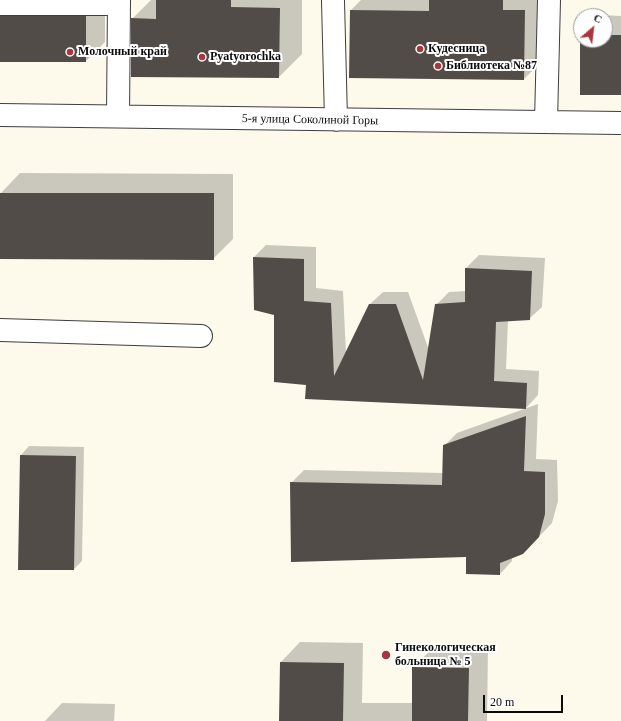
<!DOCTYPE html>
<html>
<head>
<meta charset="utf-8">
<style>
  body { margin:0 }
  #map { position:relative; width:621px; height:721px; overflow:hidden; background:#fdf9eb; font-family:Georgia,serif }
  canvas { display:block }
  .north { position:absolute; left:573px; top:8px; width:40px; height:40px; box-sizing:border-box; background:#fff; border:1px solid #9d9d9d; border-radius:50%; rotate:28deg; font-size:11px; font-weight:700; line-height:16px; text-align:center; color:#0b0b0b }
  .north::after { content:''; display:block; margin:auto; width:14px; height:18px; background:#a9353d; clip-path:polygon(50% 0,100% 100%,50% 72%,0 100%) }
  .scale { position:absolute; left:483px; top:695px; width:80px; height:18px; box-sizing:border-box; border:2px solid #0b0b0b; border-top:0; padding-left:5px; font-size:12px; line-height:14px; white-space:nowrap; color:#0b0b0b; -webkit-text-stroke:3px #fff; paint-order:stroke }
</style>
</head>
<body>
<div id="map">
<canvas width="621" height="721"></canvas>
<div class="north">С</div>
<div class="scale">20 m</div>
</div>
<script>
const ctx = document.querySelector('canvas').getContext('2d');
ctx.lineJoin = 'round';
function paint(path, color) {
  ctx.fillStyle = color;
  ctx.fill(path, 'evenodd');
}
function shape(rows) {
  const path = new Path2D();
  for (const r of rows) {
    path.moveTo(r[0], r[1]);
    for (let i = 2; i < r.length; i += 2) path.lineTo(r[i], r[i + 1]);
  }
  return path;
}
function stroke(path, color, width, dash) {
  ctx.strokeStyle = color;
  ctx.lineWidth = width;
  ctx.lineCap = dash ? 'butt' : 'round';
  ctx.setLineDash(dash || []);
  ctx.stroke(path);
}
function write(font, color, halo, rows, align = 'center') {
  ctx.font = font + ' Georgia,serif';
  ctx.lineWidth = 4;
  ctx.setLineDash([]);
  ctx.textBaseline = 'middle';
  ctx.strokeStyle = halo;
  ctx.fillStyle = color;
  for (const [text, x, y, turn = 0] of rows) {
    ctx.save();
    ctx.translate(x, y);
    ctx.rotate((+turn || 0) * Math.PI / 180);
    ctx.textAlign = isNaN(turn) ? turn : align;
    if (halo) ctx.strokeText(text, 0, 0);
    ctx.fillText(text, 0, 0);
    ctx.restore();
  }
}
const shadow = shape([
  [0,0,105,0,105,42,86,61,0,61],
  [151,0,302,0,302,54,279,77,132,19],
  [361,0,548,0,547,56,524,79,351,10],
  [601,15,621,16,621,94,581,40,605,40,605,16],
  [20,173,233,174,233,239,213,259,1,193],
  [266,245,316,247,316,288,343,291,346,354,370,304,383,292,408,292,429,350,436,305,449,292,466,291,466,268,479,255,545,258,542,307,529,319,508,320,506,369,539,371,538,395,526,408,307,384,275,314,254,257],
  [538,404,536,459,557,460,558,501,552,523,536,540,512,557,512,561,500,574,467,556,291,483,304,470,444,473,444,446,457,433],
  [29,446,84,447,82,561,74,569,21,455],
  [300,642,363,643,362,703,413,703,413,667,433,648,488,649,487,721,280,721,281,662],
  [62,703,115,704,114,721,45,721]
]);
const building = shape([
  [156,0,231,0,231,7,280,8,279,78,131,77,131,18,156,19],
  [429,0,503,0,503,10,525,10,524,80,349,78,350,10,429,11],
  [0,16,86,16,86,62,0,62],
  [580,34,581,40,605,40,605,35,621,35,621,95,580,95],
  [0,193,214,193,214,260,0,259],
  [253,257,304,259,304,301,331,303,334,376,369,304,396,304,423,380,435,304,465,302,465,268,532,271,530,320,496,322,494,381,527,383,526,409,305,399,306,385,274,382,274,315,254,310],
  [526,416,524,471,545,472,545,514,539,537,523,554,500,563,500,575,466,574,466,557,291,562,290,482,442,485,443,445],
  [20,455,76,456,74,570,18,570],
  [280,662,344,663,343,721,279,721],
  [412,667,469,668,468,721,412,721]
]);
const minor = shape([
  [333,1,336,120],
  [0,4,119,4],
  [0,115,621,123],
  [118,116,119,0],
  [546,122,549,0],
  [0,330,201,336]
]);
const markers = [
  [420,49,4,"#a9353d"],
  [70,52,4,"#a9353d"],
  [202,57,4,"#a9353d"],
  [438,66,4,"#a9353d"],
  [386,655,5,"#a9353d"]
];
const poiNames = [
  ["Кудесница",428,49],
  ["Молочный край",78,52],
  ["Pyatyorochka",210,57],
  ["Библиотека №87",446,66],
  ["Гинекологическая",395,648],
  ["больница № 5",395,662]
];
const streetNames = [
  ["5-я улица Соколиной Горы",310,120,1]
];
paint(shadow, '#0003');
paint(building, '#524c49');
stroke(minor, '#3e3e3e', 24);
stroke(minor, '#fff', 22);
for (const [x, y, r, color] of markers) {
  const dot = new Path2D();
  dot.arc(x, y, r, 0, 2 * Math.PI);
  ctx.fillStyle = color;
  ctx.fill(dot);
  stroke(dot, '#fff', 1.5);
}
write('bold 12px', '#0b0b0b', '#fff', poiNames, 'left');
write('12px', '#0b0b0b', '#fff', streetNames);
</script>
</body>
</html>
